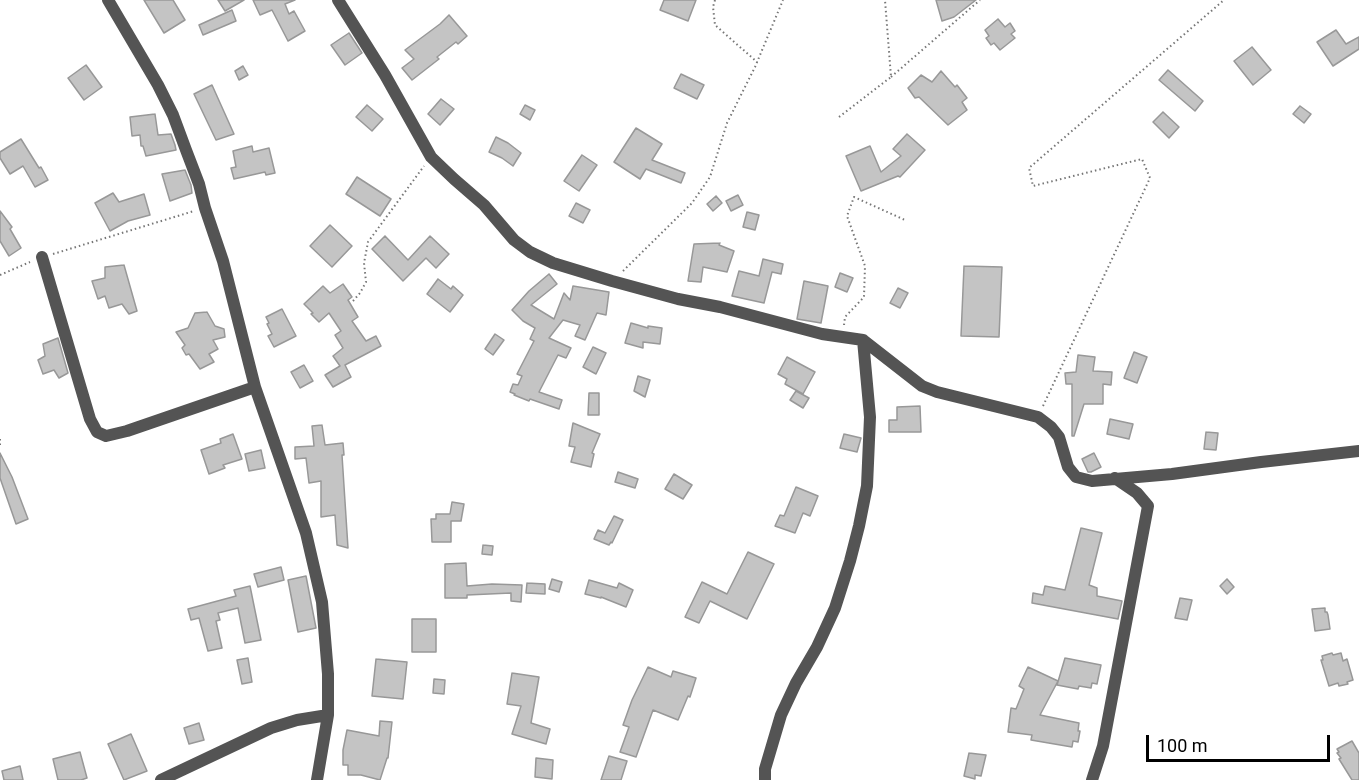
<!DOCTYPE html>
<html>
<head>
<meta charset="utf-8">
<style>
  body { margin:0 }
  #map { position:relative; width:1359px; height:780px; overflow:hidden; background:#fff; font-family:Roboto,sans-serif }
  canvas { display:block }
  .scale { position:absolute; left:1146px; top:735px; width:184px; height:27px; box-sizing:border-box; border:3px solid #000; border-top:0; padding-left:8px; font-size:18px; line-height:21px; white-space:nowrap; color:#000; -webkit-text-stroke:4px #fff; paint-order:stroke }
</style>
</head>
<body>
<div id="map">
<canvas width="1359" height="780"></canvas>
<div class="scale">100 m</div>
</div>
<script>
const ctx = document.querySelector('canvas').getContext('2d');
ctx.lineJoin = 'round';
function paint(path, color) {
  ctx.fillStyle = color;
  ctx.fill(path, 'evenodd');
}
function shape(rows) {
  const path = new Path2D();
  for (const r of rows) {
    path.moveTo(r[0], r[1]);
    for (let i = 2; i < r.length; i += 2) path.lineTo(r[i], r[i + 1]);
  }
  return path;
}
function stroke(path, color, width, dash) {
  ctx.strokeStyle = color;
  ctx.lineWidth = width;
  ctx.lineCap = dash ? 'butt' : 'round';
  ctx.setLineDash(dash || []);
  ctx.stroke(path);
}
const building = shape([
  [144,0,173,0,185,20,164,33,144,0],
  [218,0,244,0,225,11,218,0],
  [253,0,295,0,285,4,289,14,294,11,305,31,288,41,272,10,260,15,253,0],
  [664,0,696,0,688,21,660,10,664,0],
  [936,0,976,0,954,17,942,21,936,0],
  [232,10,236,21,203,35,199,25,232,10],
  [449,15,467,36,458,44,456,42,437,57,439,59,412,80,402,68,414,59,405,50,440,24,449,15],
  [998,19,1005,27,1010,23,1015,31,1011,34,1015,38,1000,50,994,43,991,45,986,38,989,36,985,30,998,19],
  [1336,30,1346,44,1359,37,1359,49,1333,66,1317,42,1336,30],
  [349,33,362,53,345,65,331,45,349,33],
  [1252,47,1271,70,1253,85,1234,61,1252,47],
  [86,65,102,87,84,100,68,78,86,65],
  [243,66,248,75,239,80,235,71,243,66],
  [1168,70,1203,101,1195,111,1159,80,1168,70],
  [941,71,955,87,957,85,967,98,962,102,967,110,948,125,919,97,915,98,908,88,921,75,932,82,941,71],
  [681,74,704,85,697,99,674,88,681,74],
  [212,85,234,134,216,140,194,94,212,85],
  [441,99,454,109,440,125,428,114,441,99],
  [367,105,383,119,372,131,356,117,367,105],
  [525,105,535,110,530,120,520,114,525,105],
  [1300,106,1311,114,1304,123,1293,114,1300,106],
  [1163,112,1179,127,1169,138,1153,122,1163,112],
  [155,114,158,135,171,134,175,145,176,150,146,156,143,146,141,146,140,135,132,136,130,117,155,114],
  [636,128,662,144,652,160,685,173,681,183,646,169,640,179,614,162,636,128],
  [907,134,925,150,900,177,898,176,861,191,846,156,870,146,881,172,901,156,893,149,907,134],
  [496,137,508,143,521,153,513,166,502,158,489,152,496,137],
  [21,139,39,168,41,167,48,180,35,187,23,166,10,174,0,158,0,152,21,139],
  [252,146,253,152,269,148,275,173,266,175,265,172,234,179,231,168,236,167,233,151,252,146],
  [582,155,597,165,579,191,564,181,582,155],
  [185,170,191,185,192,193,170,201,162,174,185,170],
  [357,177,391,199,380,216,346,194,357,177],
  [113,193,119,202,144,194,150,215,128,221,110,231,95,203,113,193],
  [738,195,743,205,731,211,726,201,738,195],
  [716,196,722,203,713,211,707,204,716,196],
  [576,203,590,210,583,223,569,216,576,203],
  [0,211,12,227,10,229,21,248,9,256,0,241,0,211],
  [747,212,759,215,755,230,743,227,747,212],
  [330,225,352,246,332,267,310,246,330,225],
  [385,236,408,260,430,236,449,254,436,268,426,258,403,281,372,249,385,236],
  [720,243,719,245,734,251,727,272,703,267,701,282,688,281,694,244,720,243],
  [763,259,783,264,781,274,772,272,764,303,732,296,739,271,759,276,763,259],
  [124,265,137,311,129,314,122,304,109,308,105,296,98,299,92,281,105,278,105,267,124,265],
  [964,266,1002,267,999,337,961,336,964,266],
  [840,273,853,278,847,292,835,287,840,273],
  [549,274,557,284,531,305,554,319,564,293,570,300,573,286,609,292,606,315,597,313,585,340,575,336,580,325,563,320,549,338,571,348,566,358,558,355,539,392,562,400,559,409,530,399,529,401,514,395,515,394,510,392,513,384,518,385,522,376,517,374,534,341,530,339,535,328,523,321,512,310,529,291,549,274],
  [438,279,451,289,453,286,463,295,450,312,427,294,438,279],
  [804,281,828,286,821,323,797,319,804,281],
  [343,284,352,297,348,300,358,317,352,321,366,341,376,336,381,346,345,365,351,377,333,387,325,375,340,366,333,356,343,348,335,335,341,331,329,313,319,322,311,314,313,313,304,304,323,286,330,293,343,284],
  [898,288,908,293,900,308,890,303,898,288],
  [282,309,296,336,274,347,268,336,272,334,267,324,269,323,266,317,282,309],
  [207,312,215,326,224,329,225,337,213,340,218,349,209,354,214,362,200,369,189,354,186,355,182,348,185,345,176,332,188,328,195,313,207,312],
  [631,323,648,328,648,326,662,328,660,344,643,342,643,348,625,343,631,323],
  [495,334,504,340,493,355,485,349,495,334],
  [58,338,68,373,59,378,54,370,43,374,38,360,45,356,43,344,58,338],
  [593,347,606,353,596,374,583,367,593,347],
  [1134,352,1147,357,1137,383,1124,378,1134,352],
  [1078,355,1095,357,1093,371,1112,372,1111,385,1103,384,1103,404,1084,404,1074,436,1072,436,1072,384,1066,384,1065,373,1076,372,1078,355],
  [787,357,815,372,803,394,785,384,787,379,778,374,787,357],
  [304,365,313,381,300,388,291,372,304,365],
  [638,376,650,380,645,397,634,391,638,376],
  [796,391,809,398,803,408,790,400,796,391],
  [589,393,599,393,599,415,588,415,589,393],
  [920,406,921,432,889,432,889,420,897,420,897,407,920,406],
  [1110,419,1133,424,1129,439,1107,434,1110,419],
  [573,423,600,434,592,453,594,454,591,467,571,462,575,447,569,446,573,423],
  [322,425,325,445,343,443,344,455,342,455,348,548,337,545,335,515,321,517,321,481,309,483,306,458,295,459,295,447,314,446,312,426,322,425],
  [1206,432,1218,433,1216,450,1204,449,1206,432],
  [233,434,242,459,223,465,225,468,209,474,201,450,221,443,220,439,233,434],
  [844,434,861,438,857,452,840,448,844,434],
  [261,450,265,468,249,471,245,454,261,450],
  [0,453,12,477,28,519,16,524,0,478,0,453],
  [1094,453,1101,467,1091,472,1088,472,1082,459,1094,453],
  [618,472,638,479,635,488,615,482,618,472],
  [674,474,692,485,683,499,665,489,674,474],
  [796,487,818,496,810,516,803,513,795,533,775,526,780,515,784,516,796,487],
  [452,502,464,504,461,521,451,521,451,542,432,542,431,519,436,519,436,514,450,514,452,502],
  [614,516,623,520,612,543,611,542,609,545,594,539,598,530,605,533,614,516],
  [1081,528,1102,533,1089,585,1097,588,1097,596,1122,601,1118,619,1032,603,1033,593,1043,595,1045,586,1065,590,1081,528],
  [483,545,493,546,492,555,482,554,483,545],
  [748,552,774,564,747,619,710,601,699,623,685,617,702,582,727,594,748,552],
  [466,563,467,586,492,584,522,585,521,602,511,601,511,593,467,595,467,598,445,598,445,564,466,563],
  [281,567,284,580,258,587,254,574,281,567],
  [306,576,316,628,298,632,288,580,306,576],
  [552,579,562,582,559,592,549,589,552,579],
  [1227,579,1234,587,1227,594,1220,586,1227,579],
  [589,580,617,588,619,583,633,590,626,607,601,597,601,598,585,594,589,580],
  [527,583,545,584,545,594,526,593,527,583],
  [250,586,261,640,245,643,238,608,218,613,220,620,216,621,222,648,208,651,199,618,191,620,188,609,236,596,234,590,250,586],
  [1180,598,1192,600,1187,620,1175,618,1180,598],
  [1325,608,1325,612,1327,612,1328,615,1330,629,1315,631,1312,609,1325,608],
  [412,619,436,619,436,652,412,652,412,619],
  [1332,653,1333,655,1341,653,1343,661,1347,659,1353,680,1347,682,1348,684,1339,686,1338,683,1329,686,1321,660,1323,660,1322,656,1332,653],
  [248,658,252,682,242,684,237,660,248,658],
  [1065,658,1101,665,1097,684,1092,683,1091,688,1079,686,1078,689,1057,685,1065,658],
  [376,659,407,662,403,699,372,696,376,659],
  [648,667,671,677,673,671,696,678,690,697,688,696,678,720,653,710,636,757,620,752,629,727,623,725,632,700,648,667],
  [1028,667,1058,681,1040,715,1079,723,1078,731,1080,731,1078,742,1073,741,1072,747,1031,740,1032,735,1008,732,1011,708,1016,709,1024,689,1019,686,1028,667],
  [512,673,539,677,531,723,550,729,546,744,512,734,521,706,507,704,512,673],
  [434,679,445,680,444,694,433,693,434,679],
  [380,721,392,722,388,758,387,758,380,780,361,775,348,775,348,765,343,765,343,750,347,730,379,736,380,721],
  [199,723,204,740,189,744,184,728,199,723],
  [131,734,147,771,124,780,108,744,131,734],
  [1352,741,1359,753,1359,780,1352,780,1339,759,1341,758,1337,753,1339,752,1337,749,1352,741],
  [80,752,87,778,81,780,58,780,53,759,80,752],
  [969,753,986,755,981,776,975,775,975,779,964,776,969,753],
  [609,756,627,761,621,780,601,780,609,756],
  [536,758,553,760,552,779,535,777,536,758],
  [20,766,23,780,4,780,2,771,20,766]
]);
const path = shape([
  [715,0,713,7,715,25,757,62],
  [891,77,980,0],
  [839,117,891,77,885,0],
  [53,254,194,211],
  [623,271,692,203,710,177,727,123,755,67,783,0],
  [0,275,30,262],
  [353,301,360,293,366,282,364,263,368,242,424,166],
  [844,325,845,317,864,297,865,266,847,216,854,197,905,220],
  [1043,406,1150,178,1142,159,1033,186,1029,168,1224,0],
  [0,439,0,447]
]);
const minor = shape([
  [108,0,158,85,173,115,186,150,199,184,205,208,223,261,255,387,306,533,322,602,328,674,328,715,317,780],
  [338,0,385,75,431,157,454,179,484,205,514,240,530,252,553,263,612,281,678,299,720,307,822,334,863,340,870,417,867,486,859,526,850,561,835,608,817,647,796,683,781,715,765,769,765,780],
  [42,257,90,419,97,432,106,436,127,431,255,387],
  [863,340,922,386,937,392,1038,417,1051,427,1059,437,1068,467,1076,477,1092,481,1172,474,1261,462,1359,451],
  [161,780,271,728,297,720,328,715],
  [1092,780,1103,746,1148,506,1137,493,1115,478]
]);
paint(building, '#c4c4c4');
stroke(building, '#989898', 1.5);
stroke(path, '#767676', 2, [1.5, 3]);
stroke(minor, '#545454', 12);
</script>
</body>
</html>
